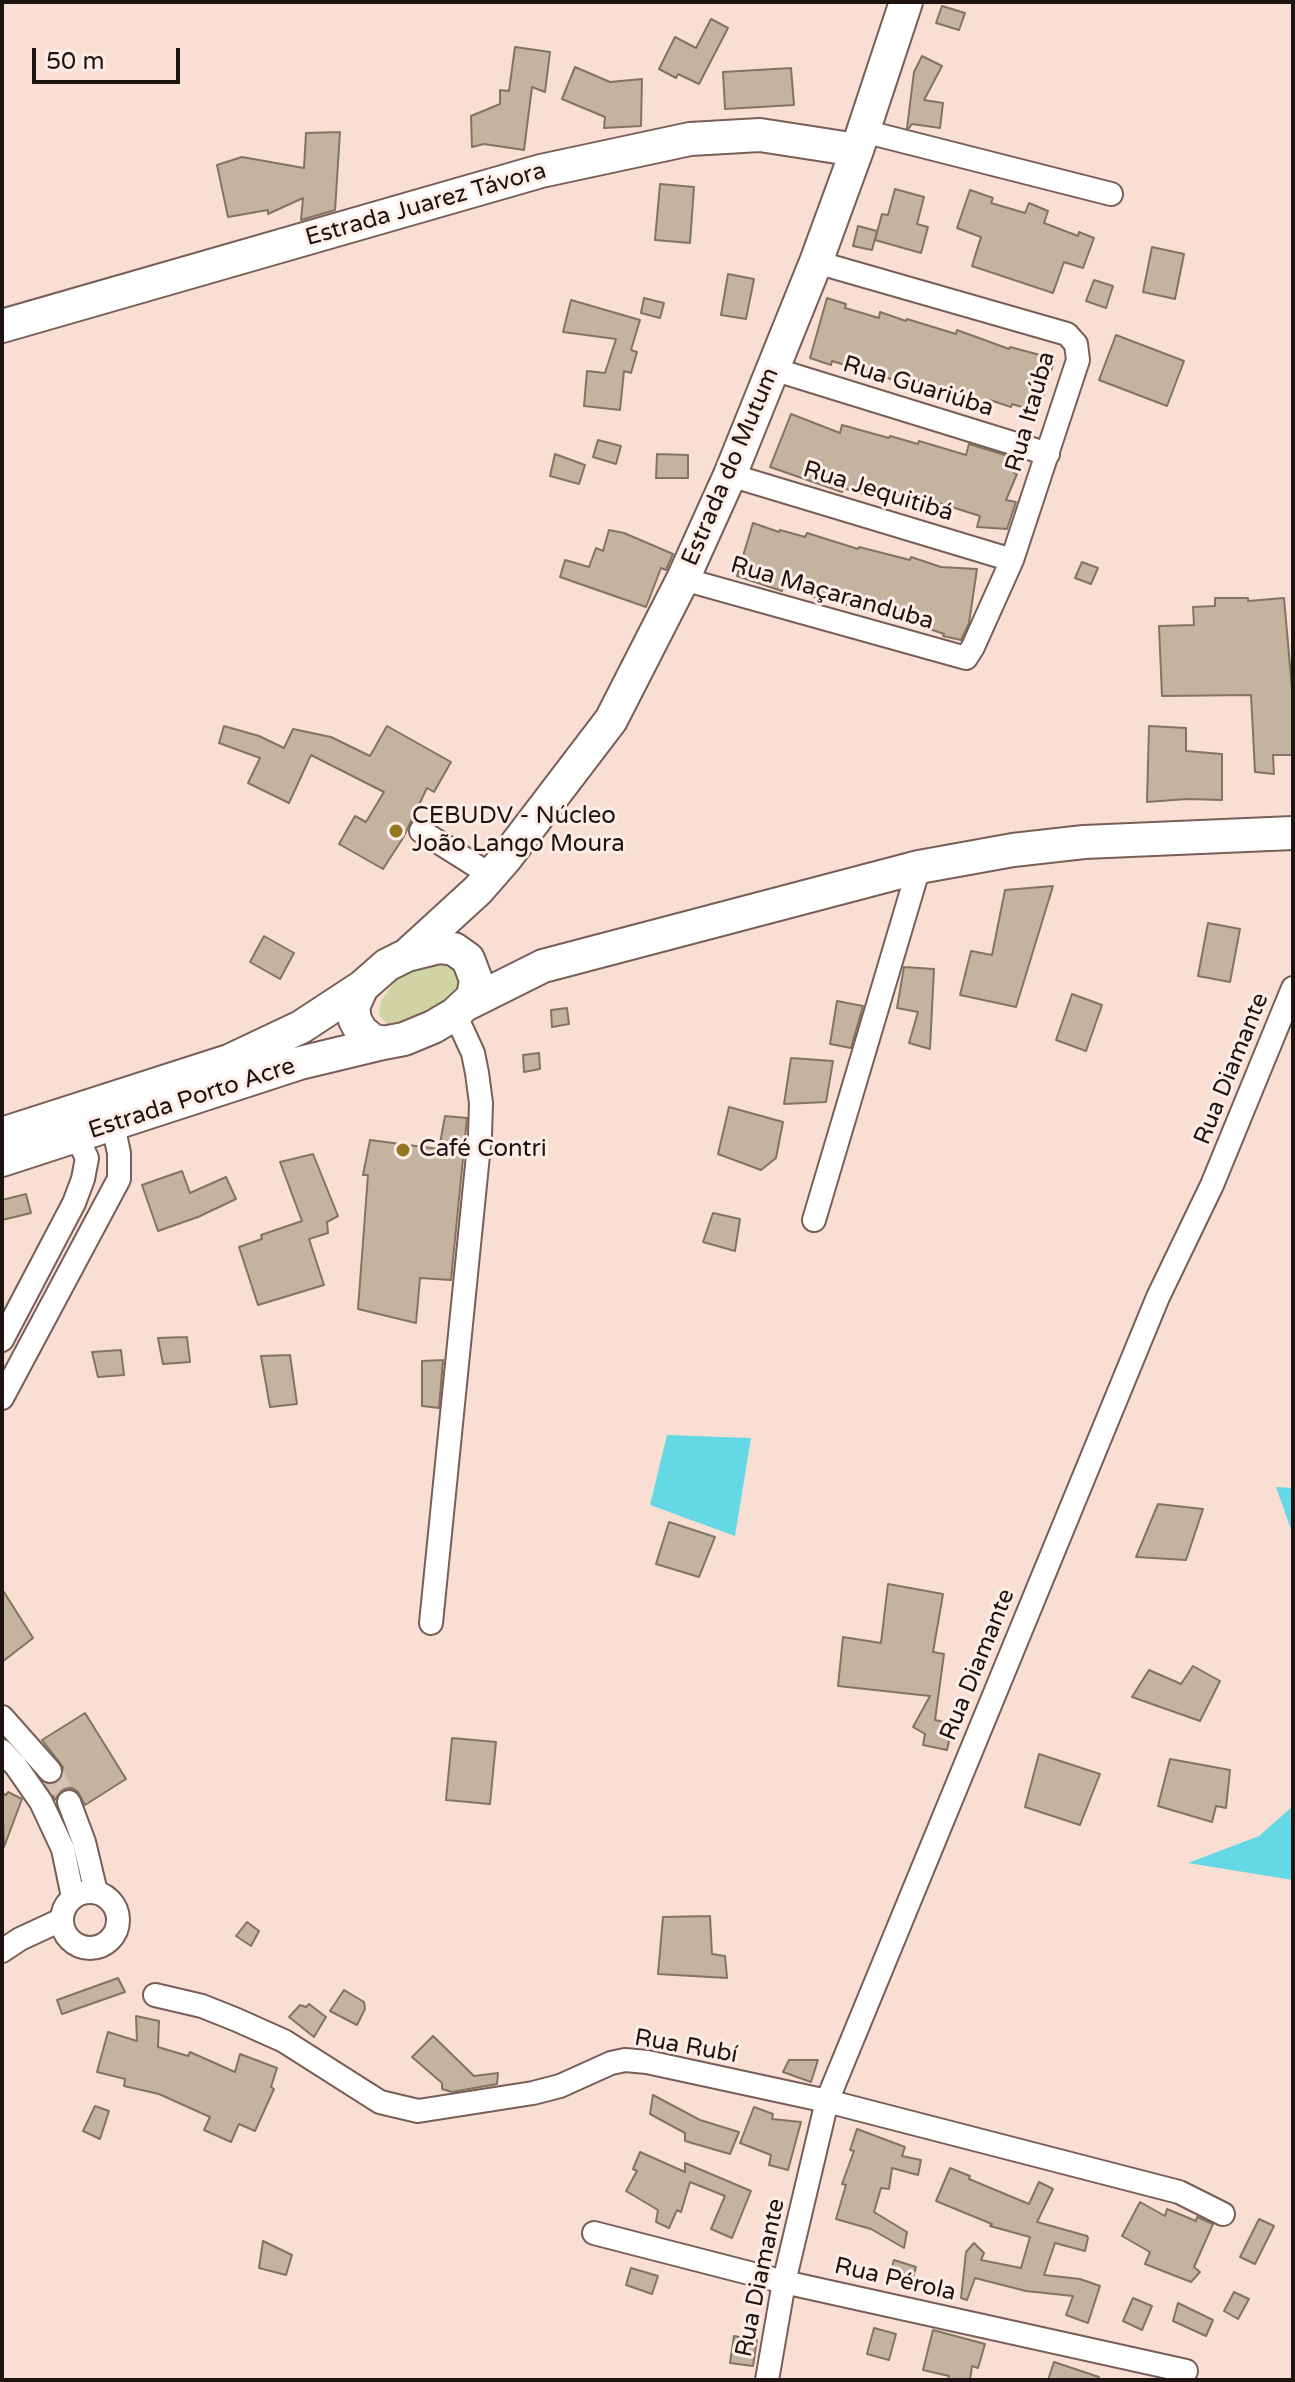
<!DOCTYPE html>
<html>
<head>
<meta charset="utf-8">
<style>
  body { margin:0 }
  #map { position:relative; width:1295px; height:2382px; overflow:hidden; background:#f9ded3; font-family:"Varela Round",sans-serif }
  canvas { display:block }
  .frame { position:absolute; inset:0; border:4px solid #1d1310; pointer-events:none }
  .scale { position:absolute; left:32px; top:48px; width:148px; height:36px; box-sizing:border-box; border:4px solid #1d1310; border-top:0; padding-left:10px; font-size:24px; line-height:28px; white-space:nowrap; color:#1d1310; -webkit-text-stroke:6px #feede7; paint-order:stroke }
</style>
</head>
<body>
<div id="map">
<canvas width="1295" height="2382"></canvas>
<div class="frame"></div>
<div class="scale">50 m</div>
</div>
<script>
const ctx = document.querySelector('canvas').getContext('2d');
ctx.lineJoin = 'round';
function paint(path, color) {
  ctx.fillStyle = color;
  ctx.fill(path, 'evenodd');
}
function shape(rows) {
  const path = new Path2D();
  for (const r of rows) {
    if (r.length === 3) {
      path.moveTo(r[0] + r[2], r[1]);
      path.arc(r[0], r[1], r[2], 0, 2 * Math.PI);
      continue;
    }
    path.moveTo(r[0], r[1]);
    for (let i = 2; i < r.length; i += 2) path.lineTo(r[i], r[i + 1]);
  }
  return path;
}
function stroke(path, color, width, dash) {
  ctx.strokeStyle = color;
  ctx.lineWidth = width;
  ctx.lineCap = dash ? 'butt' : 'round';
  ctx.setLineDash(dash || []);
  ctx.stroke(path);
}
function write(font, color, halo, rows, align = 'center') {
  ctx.font = font + ' "Varela Round",sans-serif';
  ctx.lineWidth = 6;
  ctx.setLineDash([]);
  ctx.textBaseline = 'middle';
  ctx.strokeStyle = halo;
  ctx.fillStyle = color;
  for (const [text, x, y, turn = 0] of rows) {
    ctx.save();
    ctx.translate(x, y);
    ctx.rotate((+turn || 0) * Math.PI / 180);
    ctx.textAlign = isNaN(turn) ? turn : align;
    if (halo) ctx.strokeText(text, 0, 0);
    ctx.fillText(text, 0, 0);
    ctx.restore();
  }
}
const green = shape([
  [432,960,449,963,461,973,460,986,452,1000,399,1026,387,1024,379,1015,381,1001,394,982,408,970]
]);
const water = shape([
  [667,1435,751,1438,735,1536,650,1505],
  [1276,1487,1293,1488,1293,1535],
  [1293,1806,1293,1880,1188,1863,1259,1836]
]);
const building = shape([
  [942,6,965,13,959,30,936,23,942,6],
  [711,19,728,28,699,84,678,74,676,78,659,69,675,37,696,48,711,19],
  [515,47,550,52,545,92,532,87,524,150,484,144,472,147,471,116,500,104,500,90,509,91,515,47],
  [922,56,942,66,924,100,943,103,940,128,912,124,909,128,907,128,914,72,922,56],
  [575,67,610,82,642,79,641,126,604,128,605,117,562,99,575,67],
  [791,68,794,105,725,109,723,72,791,68],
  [340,132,335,210,301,220,303,198,268,214,268,210,228,217,217,165,242,157,304,168,306,133,340,132],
  [660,184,694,187,690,243,655,240,660,184],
  [895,189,924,197,917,224,928,227,921,253,875,240,882,214,888,215,895,189],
  [970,190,993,198,991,203,1025,213,1029,203,1048,211,1044,223,1078,236,1079,232,1094,238,1083,268,1064,262,1053,293,972,266,981,237,957,228,970,190],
  [858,226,877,231,872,250,853,246,858,226],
  [1152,247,1184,254,1175,299,1143,292,1152,247],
  [728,274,754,279,746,319,721,315,728,274],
  [1094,280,1113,286,1106,308,1086,301,1094,280],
  [644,298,664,303,660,318,641,313,644,298],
  [827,298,846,304,845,308,879,318,880,312,906,321,907,319,956,334,957,330,1009,349,1010,347,1055,359,1038,412,1012,404,1011,407,990,400,989,403,909,378,907,384,832,361,831,365,810,358,827,298],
  [571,300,640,320,631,350,637,352,631,373,624,371,620,410,584,406,587,371,605,373,616,339,563,332,571,300],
  [1116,335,1184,361,1167,406,1099,380,1116,335],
  [791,414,840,433,842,425,889,438,890,436,918,444,919,441,966,455,969,444,1018,459,1014,473,1017,474,1006,500,1016,502,1007,529,977,527,980,516,923,498,922,502,874,487,871,496,843,488,842,492,770,467,791,414],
  [598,440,621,446,616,464,593,457,598,440],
  [555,454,585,465,579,484,550,476,555,454],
  [657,454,688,455,688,478,656,478,657,454],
  [753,523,779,532,780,530,805,537,807,533,858,549,859,547,910,560,911,557,941,567,977,569,969,623,961,640,943,636,944,634,892,616,811,596,784,584,782,591,737,576,753,523],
  [609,530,624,533,673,554,666,570,661,568,646,607,560,577,565,560,589,567,596,548,603,551,609,530],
  [1082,562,1098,568,1091,584,1075,578,1082,562],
  [1215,598,1248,598,1248,601,1284,598,1292,689,1293,755,1273,755,1274,774,1255,772,1251,695,1162,696,1159,626,1194,625,1193,607,1215,606,1215,598],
  [224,726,259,736,284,748,293,729,331,737,370,756,387,726,451,762,434,792,427,788,403,838,383,869,339,844,355,816,366,822,384,792,311,755,289,803,248,783,260,758,219,743,224,726],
  [1149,726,1186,728,1186,751,1222,754,1222,800,1187,799,1147,802,1149,726],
  [1053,886,1016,1007,960,995,971,951,992,955,1005,890,1053,886],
  [1208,923,1240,929,1230,982,1198,976,1208,923],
  [264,936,294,953,280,979,250,962,264,936],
  [904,967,934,969,930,1049,909,1043,918,1012,897,1008,904,967],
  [1072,994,1102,1005,1086,1051,1056,1040,1072,994],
  [837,1001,863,1006,851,1048,830,1044,837,1001],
  [567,1008,569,1024,552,1027,551,1010,567,1008],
  [539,1053,540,1069,524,1072,523,1055,539,1053],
  [791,1058,833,1061,826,1102,784,1104,791,1058],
  [729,1107,783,1122,776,1158,761,1170,718,1154,729,1107],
  [445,1116,467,1118,451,1280,420,1278,416,1323,358,1309,368,1175,363,1175,370,1140,439,1149,445,1116],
  [313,1154,338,1216,327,1222,328,1233,309,1239,324,1285,258,1305,239,1247,262,1239,261,1235,302,1221,280,1162,313,1154],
  [182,1171,190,1193,226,1177,236,1199,198,1217,158,1231,142,1185,182,1171],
  [26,1194,31,1213,2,1220,2,1200,26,1194],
  [713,1213,740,1219,735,1251,703,1242,713,1213],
  [187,1337,190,1362,163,1364,158,1338,187,1337],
  [121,1350,124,1375,98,1377,92,1352,121,1350],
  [290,1355,297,1404,270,1407,261,1356,290,1355],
  [443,1360,439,1408,422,1406,422,1361,443,1360],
  [1158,1504,1203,1509,1186,1560,1136,1557,1158,1504],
  [669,1522,715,1537,699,1577,656,1564,669,1522],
  [888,1584,943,1594,933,1652,944,1654,935,1720,953,1724,947,1750,923,1745,925,1734,913,1727,930,1696,838,1686,843,1637,881,1643,888,1584],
  [2,1589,33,1638,2,1662,2,1589],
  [1193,1666,1220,1681,1200,1721,1132,1697,1149,1670,1181,1684,1193,1666],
  [85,1713,126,1779,85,1805,78,1792,72,1788,63,1789,55,1800,46,1784,54,1784,60,1781,63,1767,42,1740,85,1713],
  [452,1738,496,1742,490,1804,446,1800,452,1738],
  [1039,1754,1100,1774,1080,1825,1025,1807,1039,1754],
  [1170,1759,1230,1770,1226,1808,1216,1806,1212,1822,1158,1806,1170,1759],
  [8,1792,22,1799,4,1847,2,1793,6,1795,8,1792],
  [710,1916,712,1954,725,1956,727,1978,658,1974,663,1917,710,1916],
  [247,1922,259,1931,251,1946,236,1936,247,1922],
  [118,1978,125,1992,62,2014,57,2000,118,1978],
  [344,1990,364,2002,365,2009,357,2025,330,2011,344,1990],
  [309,2004,326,2017,314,2037,289,2017,300,2005,306,2007,309,2004],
  [136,2016,159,2021,158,2047,188,2056,190,2052,235,2072,240,2054,277,2068,271,2087,274,2089,255,2131,239,2124,231,2142,204,2130,210,2117,159,2094,124,2086,125,2079,97,2072,108,2032,137,2041,136,2016],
  [433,2036,474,2076,498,2073,497,2084,452,2092,442,2089,442,2083,412,2057,433,2036],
  [789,2060,818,2060,811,2082,783,2072,789,2060],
  [653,2095,700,2120,739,2132,730,2154,685,2141,685,2133,650,2114,653,2095],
  [95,2106,109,2111,100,2139,83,2131,95,2106],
  [754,2107,773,2114,772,2119,801,2122,788,2170,769,2165,771,2155,740,2143,754,2107],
  [857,2129,905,2147,902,2156,921,2160,918,2175,892,2168,889,2189,881,2188,874,2212,907,2232,904,2248,871,2229,836,2219,846,2185,842,2184,854,2151,850,2150,857,2129],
  [640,2152,685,2172,685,2163,751,2191,732,2238,711,2229,725,2196,690,2182,681,2212,677,2210,669,2228,656,2222,658,2210,626,2191,637,2171,633,2169,640,2152],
  [950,2168,970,2176,969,2179,1029,2204,1039,2182,1053,2189,1037,2222,1087,2236,1088,2238,1085,2251,1055,2243,1044,2275,1080,2279,1100,2286,1088,2323,1066,2315,1073,2296,1026,2291,975,2278,967,2300,961,2298,966,2252,974,2243,984,2253,981,2260,1021,2268,1030,2237,990,2226,992,2224,936,2201,950,2168],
  [1140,2202,1165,2216,1167,2209,1196,2221,1197,2217,1213,2224,1194,2267,1200,2272,1191,2282,1145,2264,1150,2252,1122,2236,1140,2202],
  [1259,2219,1274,2226,1255,2264,1240,2257,1259,2219],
  [263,2241,292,2255,286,2275,259,2268,263,2241],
  [894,2260,916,2267,911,2284,889,2278,894,2260],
  [631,2268,658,2276,652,2294,626,2285,631,2268],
  [1234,2292,1249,2299,1238,2319,1224,2311,1234,2292],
  [1133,2298,1152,2306,1142,2330,1123,2321,1133,2298],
  [1178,2303,1213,2320,1206,2336,1173,2321,1178,2303],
  [874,2328,896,2334,889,2360,867,2354,874,2328],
  [933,2330,985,2344,978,2368,972,2366,970,2380,948,2380,949,2376,923,2370,933,2330],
  [734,2336,757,2340,753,2366,730,2363,734,2336],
  [1054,2362,1099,2377,1098,2380,1048,2380,1054,2362]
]);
const streetTunnel = shape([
  [50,1771,69,1802]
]);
const street = shape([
  [863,131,1111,194],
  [773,369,1048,454],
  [730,475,1012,560],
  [683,579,966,658,973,647,1012,560,1078,360,1076,344,1067,334,816,262],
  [421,831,489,874],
  [814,1220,919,867],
  [2,1340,74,1203,83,1179,87,1158,76,1136],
  [2,1398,119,1179,119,1153,113,1125],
  [431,1623,480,1135,481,1103,477,1073,473,1053,455,1014],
  [2,1717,50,1771],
  [2,1751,16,1766,41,1802,63,1849,73,1897],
  [69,1802,84,1842,96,1892],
  [90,1920,28],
  [2,1951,20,1939,61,1920],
  [155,1995,202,2006,237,2020,284,2041,380,2102,418,2111,533,2093,560,2086,611,2063,625,2060,647,2062,827,2101,1179,2192,1223,2214],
  [594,2233,784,2282,1186,2371],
  [767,2380,784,2282,827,2101,1158,1297,1212,1185,1293,988]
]);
const secondary = shape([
  [2,326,541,171,690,139,760,135,857,150],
  [439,947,454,949,468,959,476,980,473,997,455,1014,433,1027,404,1039,383,1043,372,1040,361,1031,355,1020,353,1007,362,987,387,965,407,955,439,947],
  [407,955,478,890,505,859,611,720,683,579,730,475,816,262,857,150,906,2],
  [467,1004,543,966,919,867,1013,850,1084,842,1293,833],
  [2,1134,229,1061,301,1027,362,987],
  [2,1160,300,1063,383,1043]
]);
const markers = [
  [396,831,8,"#93761d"],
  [403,1150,8,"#93761d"]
];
const streetNames = [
  ["Estrada Juarez Távora",426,205,-16],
  ["Rua Guariúba",918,387,17],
  ["Rua Itaúba",1031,412,-74],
  ["Estrada do Mutum",731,467,-67],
  ["Rua Jequitibá",878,492,17],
  ["Rua Maçaranduba",832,594,16],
  ["Rua Diamante",1232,1069,-68],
  ["Estrada Porto Acre",192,1099,-18],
  ["Rua Diamante",978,1665,-68],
  ["Rua Rubí",686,2047,10],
  ["Rua Diamante",761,2278,-78],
  ["Rua Pérola",895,2280,13]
];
const poiNames = [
  ["CEBUDV - Núcleo",412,817],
  ["João Lango Moura",412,845],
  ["Café Contri",419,1150]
];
paint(green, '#d0d3a2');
paint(water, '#64d9e5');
paint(building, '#c4b49f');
stroke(building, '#827461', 2);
stroke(streetTunnel, '#d8c0b6', 22, [22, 11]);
stroke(street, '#775f57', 26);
stroke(secondary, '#775f57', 36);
stroke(street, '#fff', 22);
stroke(secondary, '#fff', 32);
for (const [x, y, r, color] of markers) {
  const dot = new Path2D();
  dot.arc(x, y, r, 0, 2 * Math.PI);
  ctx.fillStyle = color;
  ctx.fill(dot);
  stroke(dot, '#feede7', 3);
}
write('24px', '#1d1310', '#feede7', streetNames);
write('24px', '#1d1310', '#feede7', poiNames, 'left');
</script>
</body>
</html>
